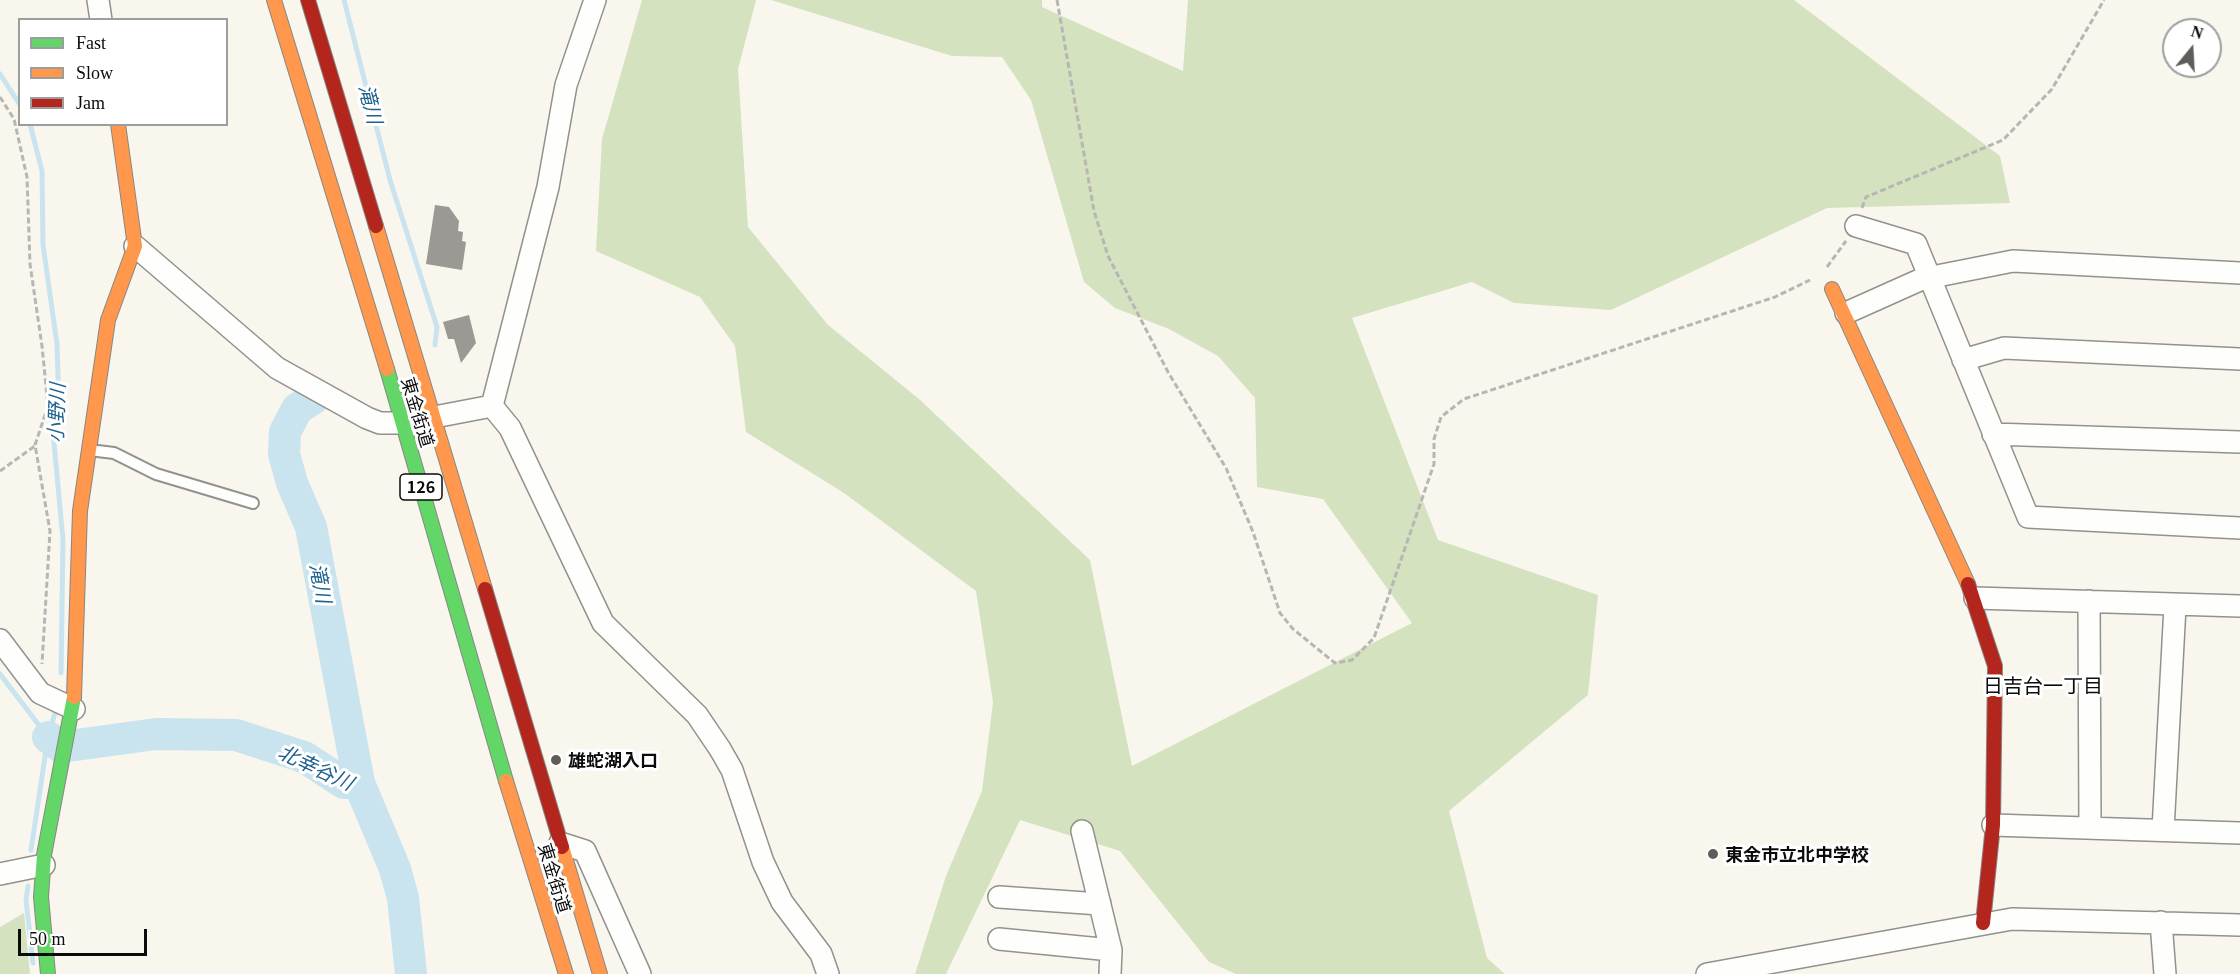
<!DOCTYPE html>
<html>
<head>
<meta charset="utf-8">
<style>
  body { margin:0 }
  #map { position:relative; width:2240px; height:974px; overflow:hidden; background:#f9f6ee; font-family:Georgia,serif }
  canvas { display:block }
  .legend { position:absolute; left:18px; top:18px; width:210px; height:108px; box-sizing:border-box; background:#fff; border:2px solid #9d9d9d; margin:0; padding:8px 10px; list-style:none; font-size:18px; color:#0b0b0b }
  .legend li { display:flex; align-items:center; gap:12px; height:30px }
  .legend b { width:30px; border:2px solid #9d9d9d }
  .north { position:absolute; left:2162px; top:18px; width:60px; height:60px; box-sizing:border-box; background:#fff; border:2px solid #9d9d9d; border-radius:50%; rotate:18deg; font-size:16px; font-weight:700; line-height:24px; text-align:center; color:#0b0b0b }
  .north::after { content:''; display:block; margin:auto; width:21px; height:27px; background:#5e5d5a; clip-path:polygon(50% 0,100% 100%,50% 72%,0 100%) }
  .scale { position:absolute; left:18px; top:929px; width:129px; height:27px; box-sizing:border-box; border:3px solid #0b0b0b; border-top:0; padding-left:8px; font-size:18px; line-height:21px; white-space:nowrap; color:#0b0b0b; -webkit-text-stroke:4px #fff; paint-order:stroke }
</style>
</head>
<body>
<div id="map">
<canvas width="2240" height="974"></canvas>
<ul class="legend">
<li><b style="height:8px;background:#63d668"></b>Fast</li>
<li><b style="height:8px;background:#ff974d"></b>Slow</li>
<li><b style="height:8px;background:#b3261e"></b>Jam</li>
</ul>
<div class="north">N</div>
<div class="scale">50 m</div>
</div>
<script>
const ctx = document.querySelector('canvas').getContext('2d');
ctx.lineJoin = 'round';
function paint(path, color) {
  ctx.fillStyle = color;
  ctx.fill(path, 'evenodd');
}
function shape(rows) {
  const path = new Path2D();
  for (const r of rows) {
    path.moveTo(r[0], r[1]);
    for (let i = 2; i < r.length; i += 2) path.lineTo(r[i], r[i + 1]);
  }
  return path;
}
function stroke(path, color, width, dash) {
  ctx.strokeStyle = color;
  ctx.lineWidth = width;
  ctx.lineCap = dash ? 'butt' : 'round';
  ctx.setLineDash(dash || []);
  ctx.stroke(path);
}
function write(font, color, halo, rows, align = 'center') {
  ctx.font = font + ' Georgia,"Noto Sans JP",serif';
  ctx.lineWidth = 6;
  ctx.setLineDash([]);
  ctx.textBaseline = 'middle';
  ctx.strokeStyle = halo;
  ctx.fillStyle = color;
  for (const [text, x, y, turn = 0] of rows) {
    ctx.save();
    ctx.translate(x, y);
    ctx.rotate((+turn || 0) * Math.PI / 180);
    ctx.textAlign = isNaN(turn) ? turn : align;
    if (halo) ctx.strokeText(text, 0, 0);
    ctx.fillText(text, 0, 0);
    ctx.restore();
  }
}
const forest = shape([
  [642,0,756,0,738,69,748,227,828,325,919,399,1090,560,1132,766,1412,623,1323,499,1257,487,1255,398,1218,356,1169,329,1115,308,1084,282,1031,100,1002,57,952,56,771,0,1042,0,1042,7,1183,71,1188,0,1794,0,2000,156,2010,203,1827,208,1611,310,1514,303,1472,282,1352,318,1438,540,1598,595,1588,695,1449,811,1487,958,1505,974,1236,974,1209,962,1120,851,1020,820,946,974,915,974,946,876,982,791,993,702,976,591,844,493,746,432,735,346,700,297,596,251,602,139],
  [24,913,30,974,0,974,0,927]
]);
const stream = shape([
  [344,0,390,180,437,327,435,345],
  [0,74,20,105],
  [30,124,42,171,43,245,57,344,59,408,52,421,63,540,61,673],
  [0,674,48,737],
  [31,850,48,737,57,706],
  [28,886,26,900,33,963]
]);
const river = shape([
  [314,398,297,409,285,432,284,454,292,483,311,527,359,783,395,869,403,898,411,974],
  [48,737,61,747,156,734,236,735,304,757,344,783,359,783]
]);
const building = shape([
  [435,205,449,207,459,221,458,231,463,232,462,241,466,242,462,270,426,264],
  [469,315,476,343,461,363,454,339,448,339,443,322]
]);
const path = shape([
  [1057,0,1094,211,1108,256,1168,372,1226,468,1253,532,1280,613,1293,629,1335,663,1352,660,1374,638,1434,464,1434,439,1441,417,1464,399,1775,297,1810,280],
  [0,97,14,119,27,177,30,264,42,346,48,406,35,445,50,531,42,664],
  [1862,208,1866,197,2003,140,2052,89,2104,0],
  [1827,267,1846,241],
  [0,471,35,446]
]);
const lane = shape([
  [89,450,114,453,156,474,253,503]
]);
const street = shape([
  [98,0,101,20],
  [1856,226,1916,244,2028,517,2240,528],
  [135,246,277,368,367,418,380,423,403,423,492,406],
  [1846,313,1922,279,2013,261,2240,273],
  [1963,360,2004,348,2240,359],
  [492,406,510,428,603,623,697,715,720,749,732,770,763,862,782,902,821,954,828,974],
  [492,406,548,187,566,85,595,0],
  [1993,434,2240,442],
  [1975,598,2240,606],
  [2089,601,2090,828],
  [0,640,40,693,74,709],
  [1993,825,2240,833],
  [2163,830,2175,606],
  [1082,831,1111,950,1110,974],
  [560,843,585,851,640,974],
  [0,874,44,865],
  [999,897,1100,904],
  [2161,922,2165,974],
  [999,939,1111,950],
  [1707,974,2012,919,2240,925]
]);
const fast = shape([
  [387,369,506,781],
  [48,974,41,897,44,855,74,697]
]);
const slow = shape([
  [274,0,387,369],
  [376,226,485,589],
  [1832,289,1968,584],
  [74,697,80,511,108,320,135,246,118,124],
  [506,781,566,974],
  [562,847,600,974]
]);
const jam = shape([
  [308,0,376,226],
  [1968,584,1995,666,1993,825,1983,923],
  [485,589,562,847]
]);
const markers = [
  [556,760,6,"#5e5d5a"],
  [1713,854,6,"#5e5d5a"]
];
const shields = [
  [421,487,42]
];
const shieldNames = [
  ["126",421,487]
];
const streetNames = [
  ["東金街道",418,412,73],
  ["東金街道",555,878,73]
];
const poiNames = [
  ["雄蛇湖入口",568,760],
  ["東金市立北中学校",1725,854]
];
const waterNames = [
  ["滝川",371,104,76],
  ["小野川",56,413,-88],
  ["滝川",321,583,79],
  ["北幸谷川",316,767,25]
];
const neighbourhoodNames = [
  ["日吉台一丁目",2043,685]
];
paint(forest, '#d4e2bf');
stroke(stream, '#c9e3ef', 5);
stroke(river, '#c9e3ef', 32);
paint(building, '#9c9994');
stroke(lane, '#92918d', 14);
stroke(street, '#92918d', 24);
stroke(fast, '#898784', 16);
stroke(slow, '#898784', 16);
stroke(jam, '#898784', 16);
stroke(path, '#b7b6b5', 3, [6, 3]);
stroke(lane, '#fefefc', 10);
stroke(street, '#fefefc', 21);
stroke(fast, '#63d668', 14);
stroke(slow, '#ff974d', 14);
stroke(jam, '#b3261e', 14);
for (const [x, y, r, color] of markers) {
  const dot = new Path2D();
  dot.arc(x, y, r, 0, 2 * Math.PI);
  ctx.fillStyle = color;
  ctx.fill(dot);
  stroke(dot, '#fff', 2);
}
for (const [x, y, w] of shields) {
  const box = new Path2D();
  box.roundRect(x - w / 2, y - 13, w, 26, 4.5);
  ctx.fillStyle = '#fff';
  ctx.fill(box);
  stroke(box, '#0b0b0b', 1.5);
}
write('bold 16px', '#0b0b0b', null, shieldNames);
write('18px', '#0b0b0b', '#fff', streetNames);
write('bold 18px', '#0b0b0b', '#fff', poiNames, 'left');
write('italic 20px', '#21638f', '#fff', waterNames);
write('20px', '#0b0b0b', '#fff', neighbourhoodNames);
</script>
</body>
</html>
